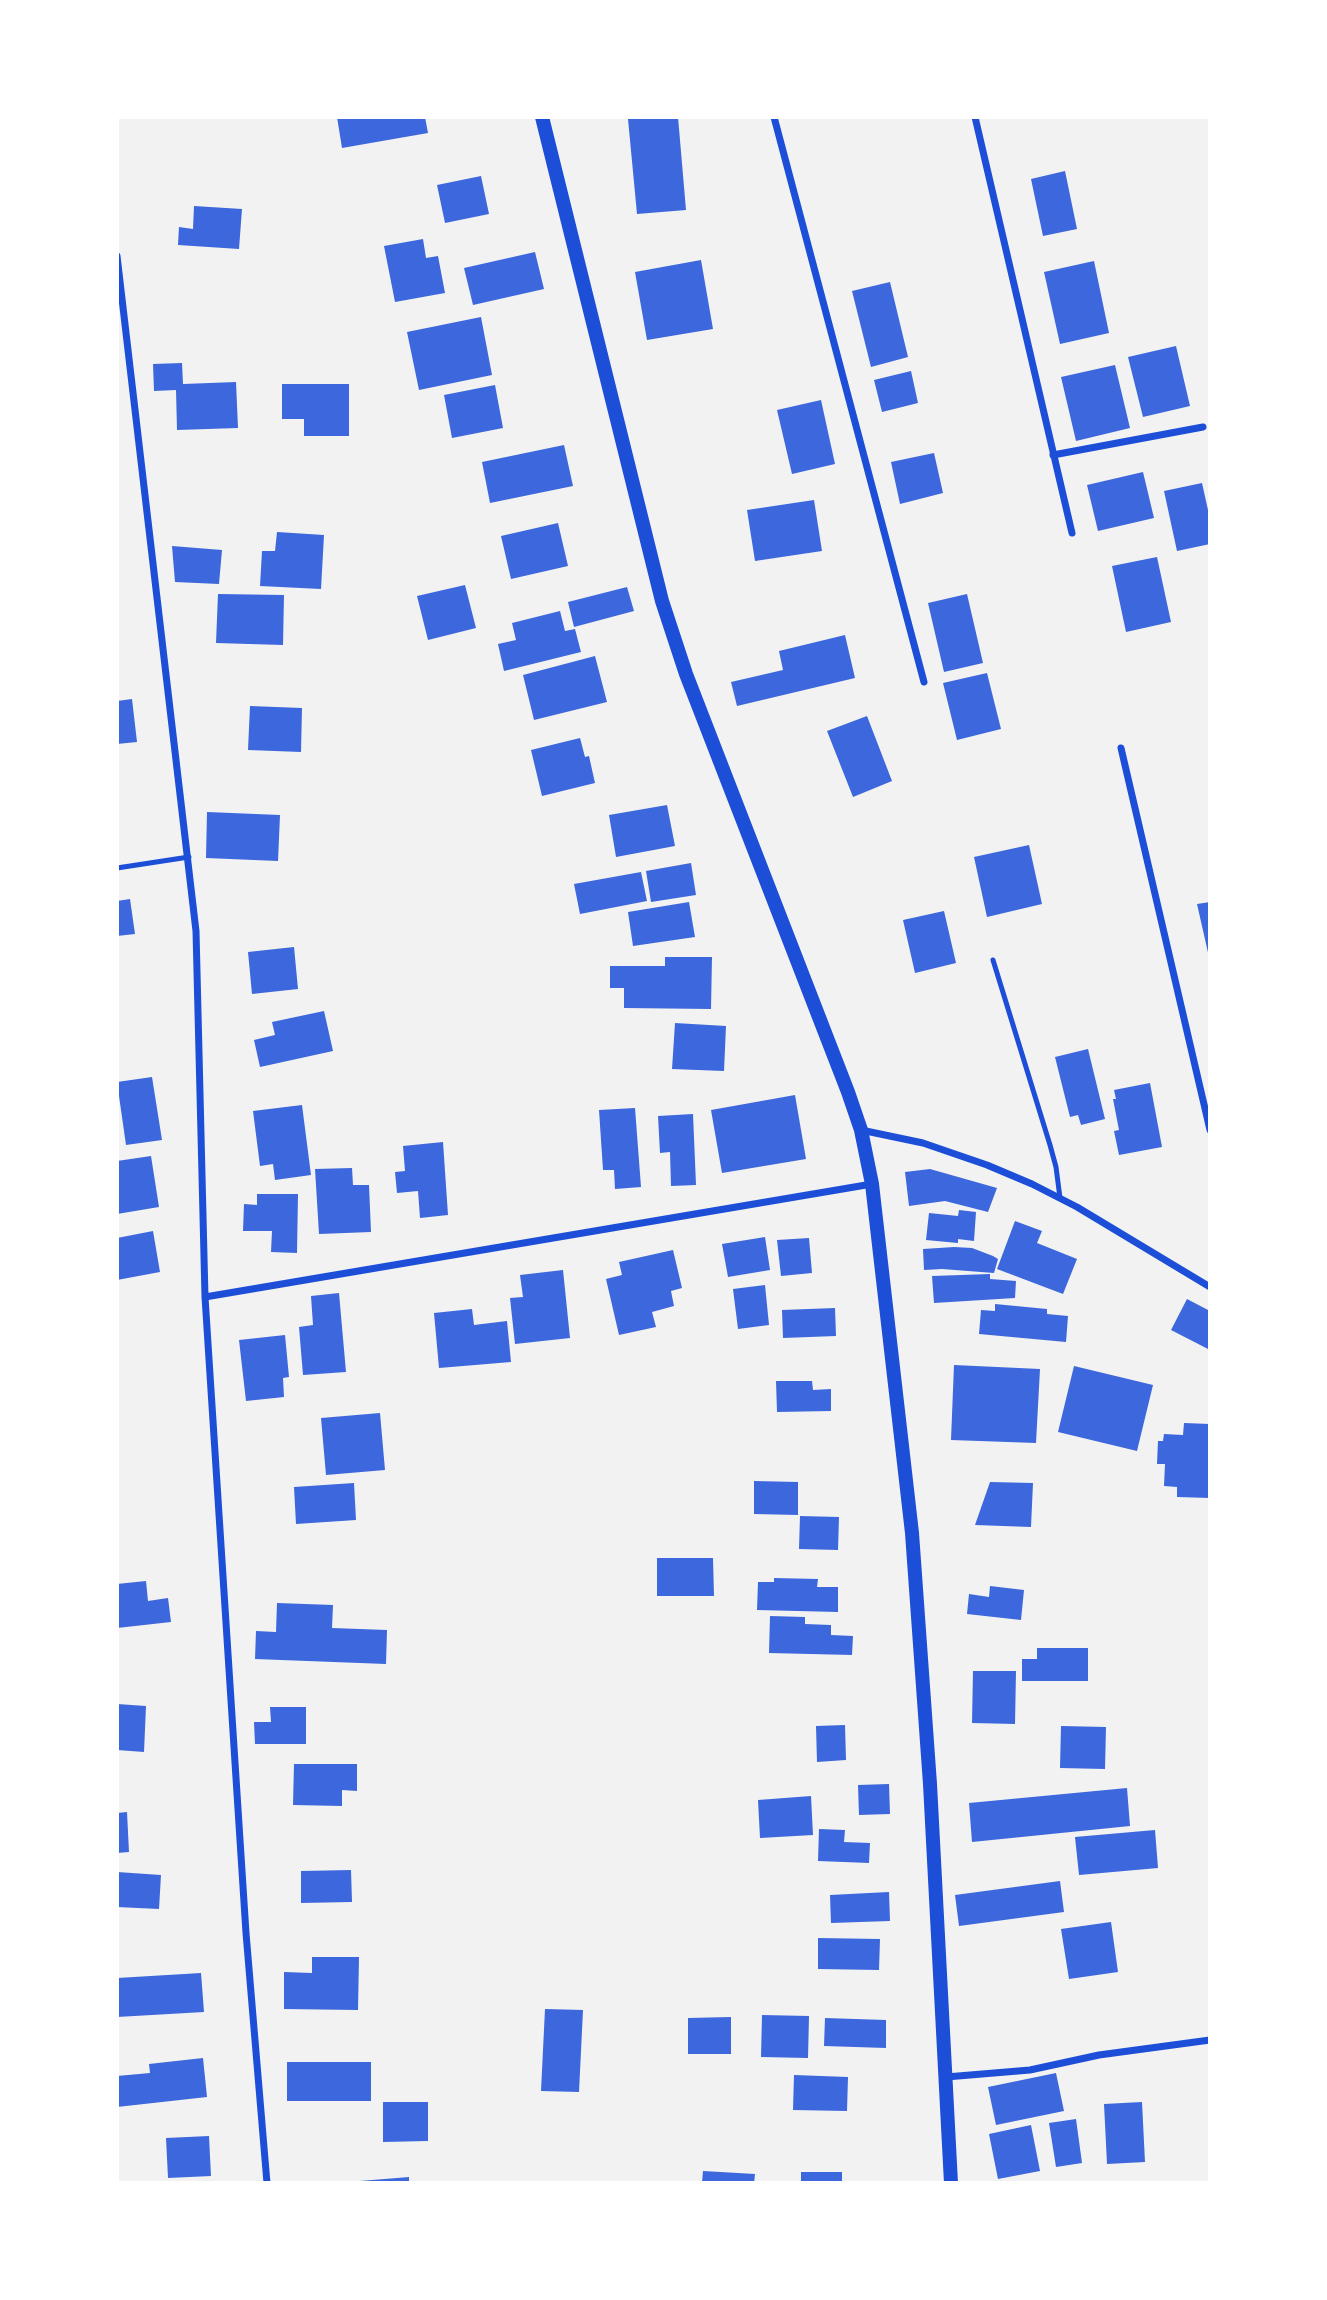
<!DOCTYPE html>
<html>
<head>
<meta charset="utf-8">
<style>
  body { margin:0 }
  #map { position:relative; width:1327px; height:2300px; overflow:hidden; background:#f2f2f2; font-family:Overpass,sans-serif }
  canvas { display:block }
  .frame { position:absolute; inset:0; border:119px solid #fff; pointer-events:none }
</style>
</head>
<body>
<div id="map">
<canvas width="1327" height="2300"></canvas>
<div class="frame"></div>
</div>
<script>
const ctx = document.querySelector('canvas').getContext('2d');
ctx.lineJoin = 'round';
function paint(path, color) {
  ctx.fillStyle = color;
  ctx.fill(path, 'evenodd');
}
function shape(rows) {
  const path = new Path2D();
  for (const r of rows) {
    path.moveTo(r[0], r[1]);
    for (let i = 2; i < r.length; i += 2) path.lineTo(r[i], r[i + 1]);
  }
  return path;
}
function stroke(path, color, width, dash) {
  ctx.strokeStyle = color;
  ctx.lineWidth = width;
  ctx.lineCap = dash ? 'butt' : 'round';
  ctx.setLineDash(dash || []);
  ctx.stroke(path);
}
const building = shape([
  [337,117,425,117,428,133,342,148],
  [644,117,678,117,686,210,637,214,628,119],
  [1065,171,1077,229,1043,236,1031,179],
  [481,176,489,214,445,223,437,185],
  [194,206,242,209,239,249,178,245,179,227,193,229],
  [423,239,426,258,438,256,445,293,395,302,384,246],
  [535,252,544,289,473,305,464,268],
  [701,260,713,329,647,340,635,272],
  [1094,261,1109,333,1060,344,1044,272],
  [890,282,908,357,871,367,852,291],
  [481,317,492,375,419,390,407,332],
  [1176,346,1190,406,1143,417,1128,357],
  [182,363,183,384,236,382,238,428,177,430,176,390,154,391,153,364],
  [1115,365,1130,428,1076,441,1061,377],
  [911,371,918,403,882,412,874,380],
  [282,384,349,384,349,436,304,436,304,419,282,419],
  [495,385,503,428,452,438,444,395],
  [821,400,835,464,792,474,777,410],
  [564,445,573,486,490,503,482,462],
  [934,453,943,493,900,504,891,462],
  [1143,472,1154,518,1098,531,1087,485],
  [1202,483,1210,519,1210,544,1177,551,1164,491],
  [814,500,822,551,755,561,747,510],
  [558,523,568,566,511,579,501,536],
  [277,532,324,535,321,589,260,586,262,551,275,551],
  [172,546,222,550,219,584,175,582],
  [1157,557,1171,622,1126,632,1112,566],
  [465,585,476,628,428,640,417,596],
  [627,587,634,611,574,627,568,602],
  [218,594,284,595,283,645,216,643],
  [967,594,983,663,944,672,928,603],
  [560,611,565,631,575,629,581,652,504,671,498,644,516,640,512,623],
  [845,635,855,678,737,706,731,682,783,670,779,651],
  [595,656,607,702,534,720,523,675],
  [987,673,1001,729,957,740,943,683],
  [132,699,137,742,117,744,117,701],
  [250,706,302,708,301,752,248,750],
  [867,716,892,781,853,797,827,731],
  [580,738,585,757,589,756,595,783,542,796,531,750],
  [667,805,675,846,616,857,609,815],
  [207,812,280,815,278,861,206,858],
  [1029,845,1042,904,987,917,974,857],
  [691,863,696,895,651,902,646,871],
  [641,872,647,901,580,914,574,884],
  [130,899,135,934,117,936,117,901],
  [689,902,695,937,633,946,628,912],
  [1210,902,1210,957,1209,957,1197,904],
  [944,911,956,963,915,973,903,920],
  [294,947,298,989,252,994,248,952],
  [665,957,712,957,711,1009,624,1008,624,988,610,988,610,966,665,966],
  [324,1011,333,1051,260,1067,254,1040,275,1035,272,1022],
  [675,1023,726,1026,724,1071,672,1069],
  [1088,1049,1105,1119,1081,1125,1078,1115,1070,1117,1055,1057],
  [152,1077,162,1140,126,1145,117,1082],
  [1150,1083,1162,1147,1119,1155,1114,1131,1119,1130,1113,1099,1116,1099,1114,1090],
  [795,1095,806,1159,722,1173,711,1110],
  [302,1105,311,1175,275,1180,273,1164,260,1166,253,1111],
  [635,1108,641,1187,615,1189,614,1170,603,1170,599,1110],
  [693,1114,696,1185,671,1186,670,1152,660,1153,658,1116],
  [443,1142,448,1215,420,1218,418,1191,397,1193,395,1172,405,1171,403,1146],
  [151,1156,159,1207,117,1214,117,1161],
  [352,1168,353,1185,369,1185,371,1232,319,1234,315,1169],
  [930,1169,997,1188,988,1212,945,1201,909,1206,905,1172],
  [257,1194,298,1194,297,1253,271,1252,272,1231,243,1231,244,1204,257,1205],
  [959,1210,976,1212,974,1241,958,1239,958,1243,926,1240,929,1213,958,1216],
  [1015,1221,1042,1231,1037,1243,1077,1259,1063,1294,997,1269],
  [153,1231,160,1272,117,1280,117,1238],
  [765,1237,770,1270,728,1277,722,1244],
  [809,1238,812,1273,781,1276,777,1240],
  [954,1247,972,1248,993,1256,998,1259,994,1273,942,1269,924,1270,923,1249],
  [673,1250,682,1288,671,1291,674,1306,652,1312,656,1327,619,1335,606,1279,622,1275,619,1262],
  [563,1270,570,1338,515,1344,510,1298,523,1297,520,1275],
  [990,1274,990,1279,1016,1281,1015,1298,934,1303,932,1276],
  [765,1285,769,1325,738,1329,733,1289],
  [339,1293,346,1372,303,1375,299,1327,313,1325,311,1296],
  [1187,1299,1210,1311,1208,1349,1171,1330],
  [995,1304,1047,1309,1047,1314,1068,1316,1066,1342,979,1334,981,1310,995,1311],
  [835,1308,836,1336,783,1338,782,1310],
  [472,1309,474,1325,507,1321,511,1362,439,1368,434,1313],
  [285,1335,289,1377,283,1378,284,1397,246,1401,239,1340],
  [954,1365,1040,1369,1036,1443,951,1440],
  [1074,1366,1153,1385,1137,1451,1058,1432],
  [776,1381,812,1381,813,1390,831,1389,831,1411,777,1412],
  [380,1413,385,1470,326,1475,321,1418],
  [1184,1423,1210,1424,1210,1498,1177,1497,1177,1487,1164,1486,1165,1464,1157,1464,1158,1441,1163,1441,1164,1434,1183,1435],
  [754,1481,798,1482,798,1515,754,1514],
  [990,1482,1033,1483,1031,1527,975,1525],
  [354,1483,356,1520,296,1524,294,1487],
  [800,1516,839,1517,838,1550,799,1549],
  [657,1558,713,1558,714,1596,657,1596],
  [774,1578,818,1579,817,1587,838,1587,838,1612,757,1610,758,1582,774,1582],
  [146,1581,148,1601,168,1598,171,1622,117,1628,117,1584],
  [990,1586,1024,1590,1021,1620,967,1614,969,1594,989,1597],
  [277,1603,333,1605,332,1628,387,1630,386,1664,255,1659,256,1631,276,1632],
  [770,1616,805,1617,805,1624,831,1625,831,1635,853,1636,852,1655,769,1653],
  [1037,1648,1088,1648,1088,1681,1022,1681,1022,1659,1037,1659],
  [973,1671,1016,1671,1015,1724,972,1723],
  [117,1704,146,1706,144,1752,117,1750],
  [270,1707,306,1707,306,1744,255,1744,254,1722,271,1722],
  [845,1725,846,1760,817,1762,816,1726],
  [1061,1726,1106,1727,1105,1769,1060,1768],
  [294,1764,357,1764,357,1791,342,1790,342,1806,293,1805],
  [889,1784,890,1814,859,1815,858,1785],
  [1127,1788,1130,1826,972,1842,969,1803],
  [811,1796,813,1835,760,1838,758,1800],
  [127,1812,129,1852,117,1853,117,1813],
  [819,1829,845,1830,844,1842,870,1843,869,1863,818,1861],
  [1155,1830,1158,1868,1079,1875,1075,1837],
  [351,1870,352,1902,301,1903,301,1871],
  [117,1872,161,1875,159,1909,117,1907],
  [1060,1881,1064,1912,959,1926,955,1895],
  [889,1892,890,1921,831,1923,830,1895],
  [1111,1922,1118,1972,1069,1979,1061,1929],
  [818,1938,880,1939,879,1970,818,1969],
  [312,1957,359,1957,358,2010,284,2009,284,1972,312,1973],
  [201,1973,204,2012,117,2017,117,1978],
  [545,2009,583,2010,579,2092,541,2091],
  [762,2015,809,2016,808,2058,761,2057],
  [731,2017,731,2054,688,2054,688,2018],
  [825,2018,886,2020,886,2048,824,2046],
  [203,2058,207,2097,117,2107,117,2076,150,2073,149,2064],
  [287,2062,371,2062,371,2101,287,2101],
  [1056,2073,1064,2111,996,2125,988,2087],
  [794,2075,848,2077,847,2111,793,2110],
  [383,2102,428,2102,428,2141,383,2142],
  [1142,2102,1145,2162,1107,2164,1104,2104],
  [1076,2119,1082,2163,1056,2167,1049,2123],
  [1031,2125,1040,2171,998,2179,989,2134],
  [209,2136,211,2176,168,2178,166,2138],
  [703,2171,755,2174,754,2183,702,2183],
  [801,2172,842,2172,842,2183,801,2183],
  [409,2177,409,2183,360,2183,360,2181]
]);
const service = shape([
  [117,868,189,857],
  [993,960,1050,1145,1056,1167,1060,1198]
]);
const minor = shape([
  [774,117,924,682],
  [975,117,1072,533],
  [117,256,196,931,205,1297,246,1933,267,2183],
  [1053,455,1203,427],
  [1121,748,1210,1130],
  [861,1130,923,1143,987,1165,1032,1184,1077,1207,1210,1287],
  [205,1297,872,1184],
  [946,2077,1030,2070,1099,2055,1210,2040]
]);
const secondary = shape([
  [542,117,662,601,686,674,848,1092,861,1130,872,1184,912,1533,930,1784,951,2183]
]);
paint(building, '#3d67dc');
stroke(service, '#1d4ed8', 5);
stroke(minor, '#1d4ed8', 7);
stroke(secondary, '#1d4ed8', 14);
</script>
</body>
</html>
